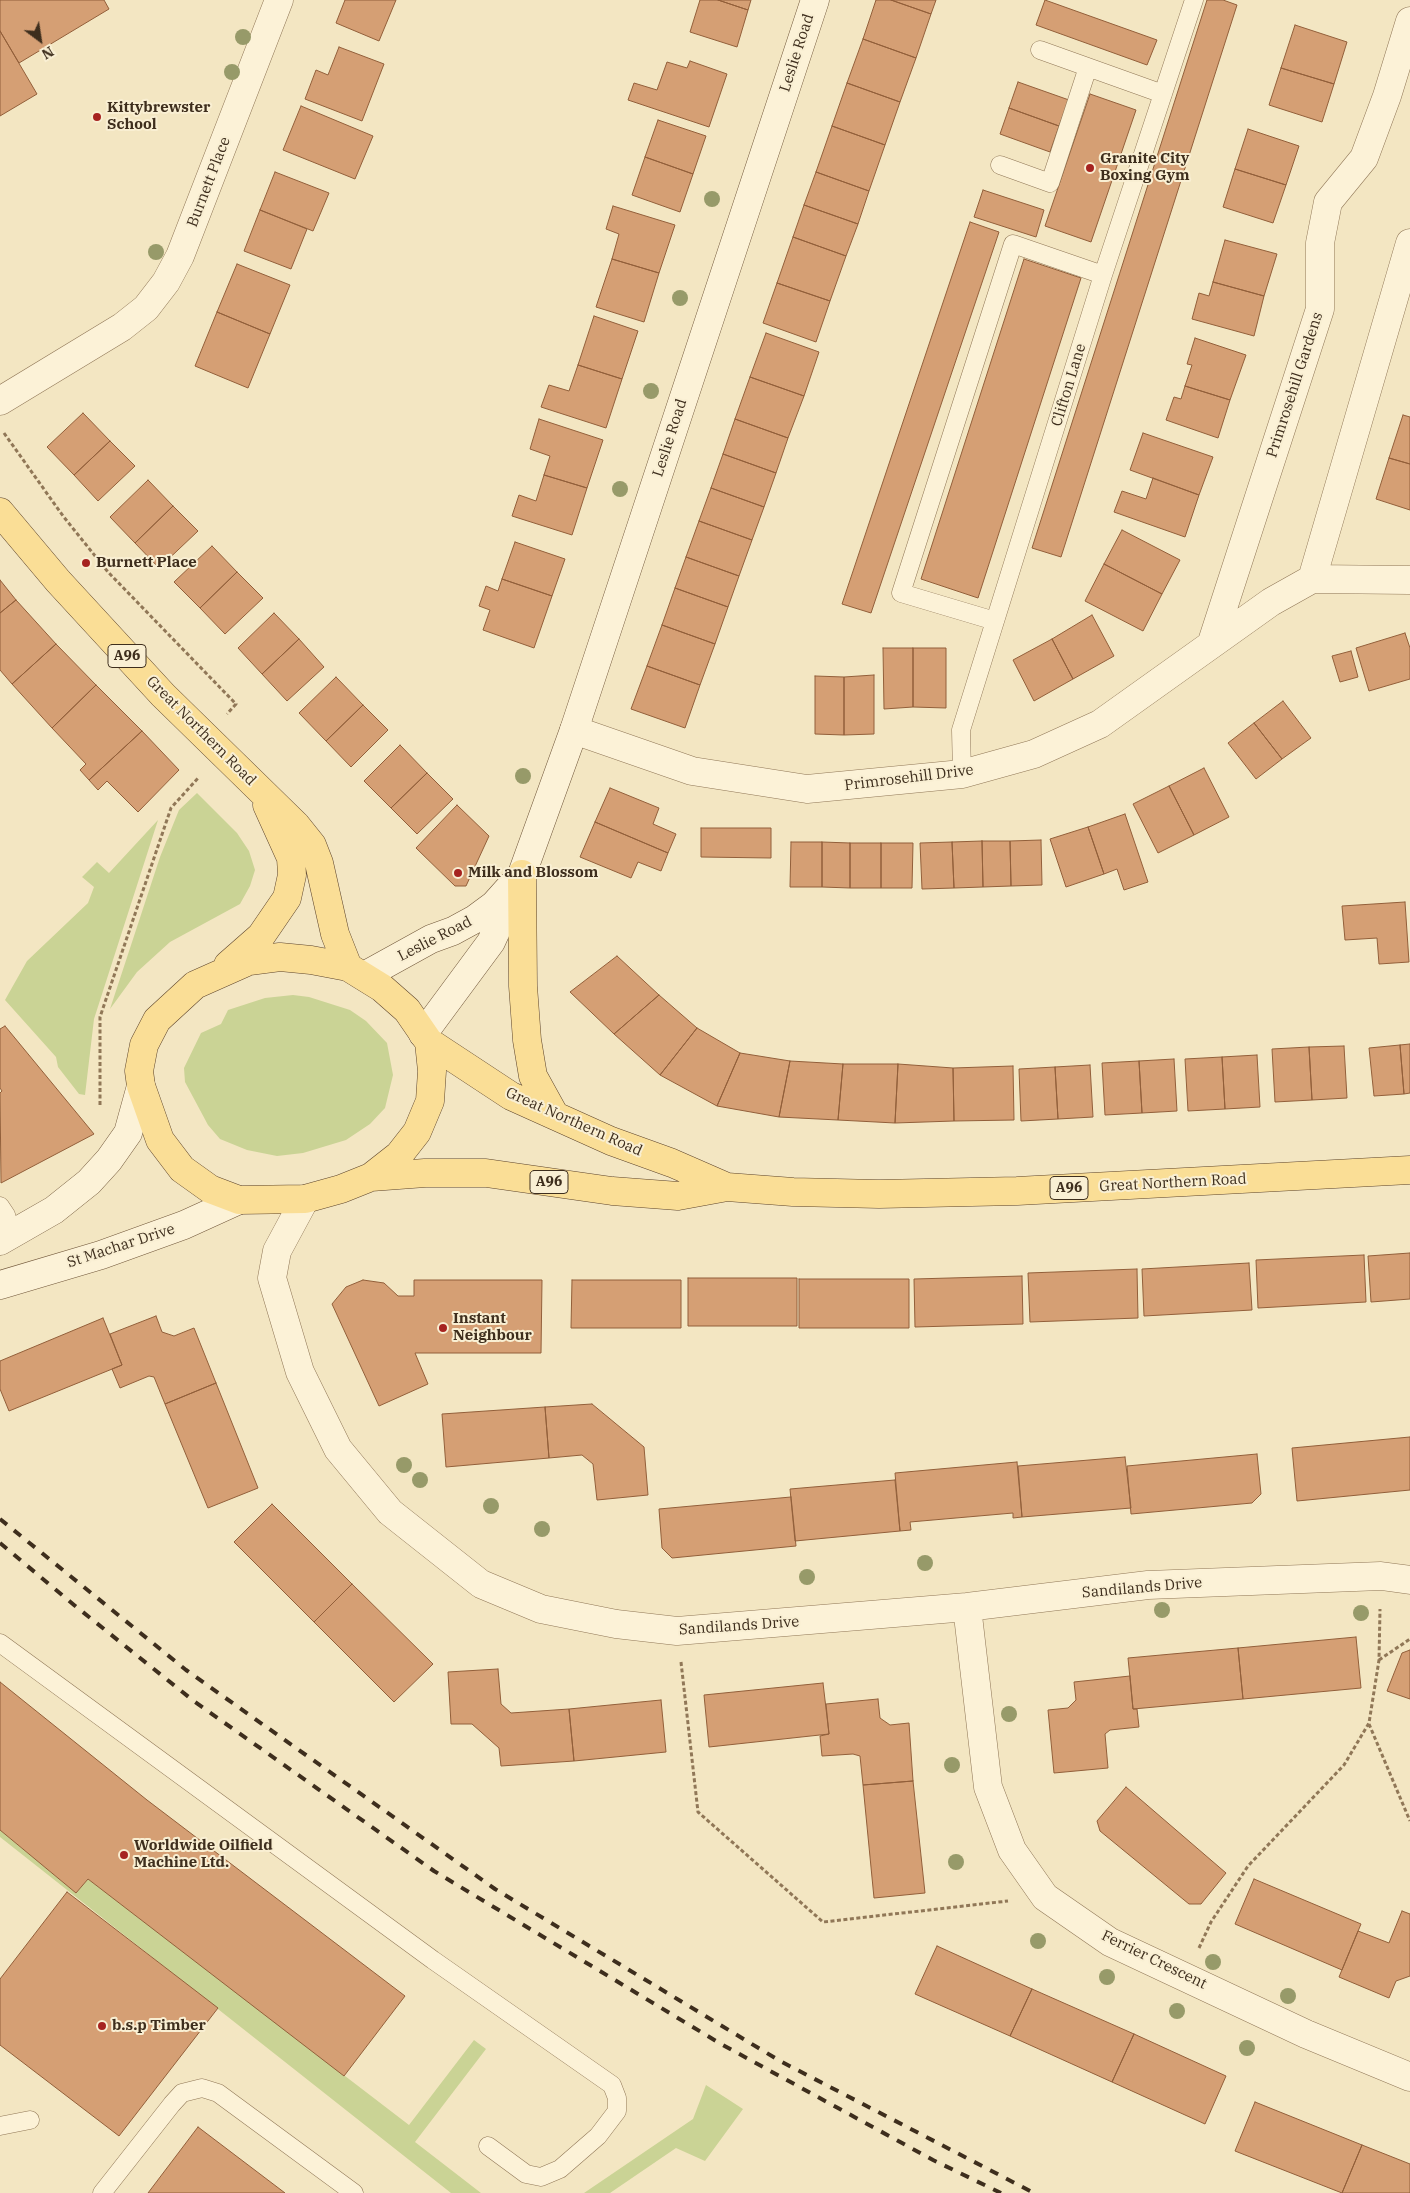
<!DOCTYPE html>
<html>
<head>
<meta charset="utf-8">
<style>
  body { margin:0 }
  #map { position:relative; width:1410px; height:2193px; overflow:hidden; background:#f3e6c2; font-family:"IBM Plex Serif",serif }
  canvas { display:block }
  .north { position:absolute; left:15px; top:15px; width:50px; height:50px; -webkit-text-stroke:4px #f9efd3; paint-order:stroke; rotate:149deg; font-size:14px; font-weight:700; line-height:20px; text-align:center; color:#3e2e1d }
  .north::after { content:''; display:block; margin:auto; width:18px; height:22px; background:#3e2e1d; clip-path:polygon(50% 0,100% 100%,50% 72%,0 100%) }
</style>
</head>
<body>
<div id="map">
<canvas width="1410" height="2193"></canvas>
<div class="north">N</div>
</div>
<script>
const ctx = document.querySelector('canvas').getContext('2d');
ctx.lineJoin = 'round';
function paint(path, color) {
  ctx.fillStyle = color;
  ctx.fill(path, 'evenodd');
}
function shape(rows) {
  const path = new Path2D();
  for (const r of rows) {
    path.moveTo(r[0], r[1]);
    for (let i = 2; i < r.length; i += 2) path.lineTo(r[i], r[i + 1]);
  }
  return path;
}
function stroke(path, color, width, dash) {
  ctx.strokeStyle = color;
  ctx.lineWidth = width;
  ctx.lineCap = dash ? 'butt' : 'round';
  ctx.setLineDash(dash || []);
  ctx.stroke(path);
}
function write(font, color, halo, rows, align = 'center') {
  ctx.font = font + ' "IBM Plex Serif",serif';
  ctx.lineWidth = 4;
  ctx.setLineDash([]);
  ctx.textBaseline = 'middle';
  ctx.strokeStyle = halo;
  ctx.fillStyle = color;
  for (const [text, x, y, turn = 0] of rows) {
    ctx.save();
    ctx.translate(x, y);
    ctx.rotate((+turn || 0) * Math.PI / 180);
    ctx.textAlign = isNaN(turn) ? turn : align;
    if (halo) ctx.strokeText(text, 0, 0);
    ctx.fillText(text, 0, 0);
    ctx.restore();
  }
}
const green = shape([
  [197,793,237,833,249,851,255,870,250,886,240,904,170,942,137,972,110,1009,160,857,179,810],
  [158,820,94,1019,85,1095,79,1094,58,1067,56,1057,5,1000,27,961,88,903,94,887,82,877,97,862,109,873],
  [293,995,309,997,350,1010,366,1021,387,1043,393,1075,385,1108,370,1124,346,1140,303,1153,277,1156,247,1150,220,1139,208,1125,185,1082,184,1068,201,1033,221,1024,228,1010,265,998],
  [0,1830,76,1893,88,1879,409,2125,474,2040,486,2049,415,2142,481,2193,451,2193,0,1837],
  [706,2085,743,2109,705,2161,676,2148,610,2193,584,2193,693,2119]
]);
const building = shape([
  [0,0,104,0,109,9,19,63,0,31,0,0],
  [345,0,396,0,379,41,336,23,345,0],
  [700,0,718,0,748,10,737,47,690,32,700,0],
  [718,0,751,0,748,10,718,0],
  [876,0,891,0,931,14,916,58,863,39,876,0],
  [891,0,936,0,931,14,891,0],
  [1045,0,1157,40,1147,65,1036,25,1045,0],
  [1207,0,1223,0,1237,5,1061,557,1032,548,1207,0],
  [1295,25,1347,42,1334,84,1281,68,1295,25],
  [0,31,37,94,0,116,0,31],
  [863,39,916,58,900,102,847,83,863,39],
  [339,47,384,64,362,121,305,99,316,70,328,75,339,47],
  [690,61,727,74,709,127,628,100,634,83,657,90,667,62,687,68,690,61],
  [1281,68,1334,84,1322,122,1269,105,1281,68],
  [1018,82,1069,100,1059,126,1009,108,1018,82],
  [847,83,900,102,885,145,832,126,847,83],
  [1090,94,1136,110,1091,242,1045,226,1090,94],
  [301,106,373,136,355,179,283,150,301,106],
  [1009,108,1059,126,1050,152,1000,134,1009,108],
  [658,120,706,136,693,174,645,157,658,120],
  [832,126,885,145,869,191,816,172,832,126],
  [1248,129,1299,146,1286,185,1235,169,1248,129],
  [645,157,693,174,680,212,632,195,645,157],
  [1235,169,1286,185,1273,223,1223,207,1235,169],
  [275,172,329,193,313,231,260,210,275,172],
  [816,172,869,191,858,224,804,205,816,172],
  [983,190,1044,210,1036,237,974,217,983,190],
  [804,205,858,224,846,256,793,237,804,205],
  [613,206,675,225,659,273,612,259,619,234,606,229,613,206],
  [260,210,307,229,291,269,244,251,260,210],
  [970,222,999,232,871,613,842,604,970,222],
  [793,237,846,256,830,301,777,283,793,237],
  [1225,240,1277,254,1264,296,1213,282,1225,240],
  [612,259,659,273,644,322,596,307,612,259],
  [1024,259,1081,278,978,598,921,579,1024,259],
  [237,264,290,285,270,334,217,312,237,264],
  [1213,282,1264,296,1254,336,1192,319,1199,293,1209,296,1213,282],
  [777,283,830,301,816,342,763,323,777,283],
  [217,312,270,334,248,388,195,366,217,312],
  [594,316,638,331,622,379,578,365,594,316],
  [766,333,819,352,804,396,750,377,766,333],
  [1195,338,1246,355,1230,400,1185,386,1192,365,1187,364,1195,338],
  [578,365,622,379,606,428,541,407,549,385,569,391,578,365],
  [750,377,804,396,788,438,735,419,750,377],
  [1185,386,1230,400,1218,438,1166,420,1174,397,1181,399,1185,386],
  [83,413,110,441,74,475,47,447,83,413],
  [1403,415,1410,417,1410,464,1389,458,1403,415],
  [539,419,603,440,587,488,544,475,550,456,530,449,539,419],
  [735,419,788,438,776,473,723,454,735,419],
  [1143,433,1213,457,1199,495,1130,470,1143,433],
  [110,441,135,466,98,501,74,475,110,441],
  [723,454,776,473,764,507,711,488,723,454],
  [1389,458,1410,464,1410,510,1376,499,1389,458],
  [544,475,587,488,572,535,512,516,519,495,536,501,544,475],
  [1153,478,1199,495,1185,537,1114,512,1122,491,1146,499,1153,478],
  [148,480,173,506,135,543,110,517,148,480],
  [711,488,764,507,752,540,699,521,711,488],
  [173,506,198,531,159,568,135,543,173,506],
  [699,521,752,540,739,576,686,557,699,521],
  [1122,530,1180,560,1162,594,1104,564,1122,530],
  [515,542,565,559,552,596,502,579,515,542],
  [212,546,237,572,200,608,174,582,212,546],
  [686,557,739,576,728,607,675,588,686,557],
  [1104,564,1162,594,1143,631,1085,601,1104,564],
  [237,572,263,598,225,634,200,608,237,572],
  [502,579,552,596,534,648,483,630,490,610,479,606,486,586,498,591,502,579],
  [0,580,16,600,0,613,0,580],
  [675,588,728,607,715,644,662,625,675,588],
  [16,600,56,644,12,684,0,670,0,613,16,600],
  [274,613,299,639,262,674,238,648,274,613],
  [1092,615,1114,656,1073,679,1052,639,1092,615],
  [662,625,715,644,700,685,647,666,662,625],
  [1405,633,1410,648,1410,679,1369,691,1356,648,1405,633],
  [299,639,324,667,287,701,262,674,299,639],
  [1052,639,1073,679,1034,701,1013,660,1052,639],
  [56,644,96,685,52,728,12,684,56,644],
  [883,648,913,648,913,707,884,709,883,648],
  [913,648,946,648,946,708,913,707,913,648],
  [1351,651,1358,677,1340,682,1332,656,1351,651],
  [647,666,700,685,685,728,631,709,647,666],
  [874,675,874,734,844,735,844,677,874,675],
  [815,676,844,677,844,735,815,734,815,676],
  [336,677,363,705,326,741,299,713,336,677],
  [96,685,142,731,89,780,80,770,86,764,52,728,96,685],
  [1283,701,1311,738,1282,759,1254,723,1283,701],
  [363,705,388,730,351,767,326,741,363,705],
  [1254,723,1282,759,1256,779,1228,743,1254,723],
  [142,731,179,770,138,812,107,781,98,790,89,780,142,731],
  [400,745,427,773,391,808,364,781,400,745],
  [1204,768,1229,817,1194,835,1169,786,1204,768],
  [427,773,453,799,417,834,391,808,427,773],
  [1169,786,1194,835,1158,853,1133,804,1169,786],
  [610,788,659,808,653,824,676,834,668,853,595,822,610,788],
  [457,805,489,836,466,886,455,886,416,848,457,805],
  [1125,814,1148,882,1124,890,1117,869,1104,874,1088,827,1125,814],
  [595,822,668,853,661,871,638,862,631,878,580,857,595,822],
  [1088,827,1104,874,1066,887,1050,839,1088,827],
  [701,828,771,828,771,858,701,857,701,828],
  [1041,840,1042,885,1011,886,1010,841,1041,840],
  [982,841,1010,841,1011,886,983,887,982,841],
  [982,841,983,887,954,888,952,842,982,841],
  [791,842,822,842,822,887,790,887,791,842],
  [822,842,850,843,850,888,822,887,822,842],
  [952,842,954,888,922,889,920,843,952,842],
  [850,843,881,843,881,888,850,888,850,843],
  [881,843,913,843,912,888,881,888,881,843],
  [1405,902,1409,962,1379,964,1377,938,1345,940,1342,906,1405,902],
  [617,956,659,995,614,1034,570,992,617,956],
  [659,995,697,1028,660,1075,614,1034,659,995],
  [5,1026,94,1134,1,1183,0,1093,2,1091,0,1088,0,1029,5,1026],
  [697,1028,740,1053,717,1106,660,1075,697,1028],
  [1410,1044,1410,1093,1404,1094,1400,1045,1410,1044],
  [1400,1045,1404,1094,1374,1096,1369,1048,1400,1045],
  [1344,1046,1347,1098,1312,1100,1309,1047,1344,1046],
  [1309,1047,1312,1100,1275,1102,1272,1049,1309,1047],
  [740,1053,790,1061,779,1117,717,1106,740,1053],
  [1257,1055,1260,1107,1225,1109,1222,1057,1257,1055],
  [1222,1057,1225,1109,1188,1111,1185,1059,1222,1057],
  [1174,1059,1177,1111,1142,1113,1139,1061,1174,1059],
  [790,1061,843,1064,838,1120,779,1117,790,1061],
  [1139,1061,1142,1113,1105,1115,1102,1063,1139,1061],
  [843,1064,898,1064,895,1123,838,1120,843,1064],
  [898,1064,953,1068,954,1121,895,1123,898,1064],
  [1090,1065,1093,1117,1058,1119,1055,1067,1090,1065],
  [1013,1066,1014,1120,954,1121,953,1068,1013,1066],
  [1055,1067,1058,1119,1021,1121,1019,1069,1055,1067],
  [1410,1253,1410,1299,1371,1302,1368,1256,1410,1253],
  [1364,1255,1366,1302,1258,1308,1256,1260,1364,1255],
  [1249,1263,1252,1310,1144,1316,1142,1269,1249,1263],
  [1137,1269,1138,1318,1030,1322,1028,1273,1137,1269],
  [1022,1276,1023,1324,915,1327,914,1279,1022,1276],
  [688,1278,797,1278,797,1326,688,1326,688,1278],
  [799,1279,909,1279,909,1328,799,1328,799,1279],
  [363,1280,384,1283,398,1296,414,1296,414,1280,542,1280,541,1353,415,1353,428,1384,379,1406,332,1304,346,1287,363,1280],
  [572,1280,681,1280,681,1328,571,1328,572,1280],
  [156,1316,162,1332,174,1336,194,1328,216,1383,165,1404,154,1377,149,1376,120,1388,112,1369,122,1365,110,1334,156,1316],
  [103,1318,122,1365,9,1411,0,1389,0,1361,103,1318],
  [216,1383,258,1488,208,1508,165,1404,216,1383],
  [592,1404,644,1447,648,1495,597,1500,593,1464,582,1455,549,1458,545,1407,592,1404],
  [545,1407,549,1458,446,1467,442,1414,545,1407],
  [1410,1437,1410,1490,1297,1501,1292,1448,1410,1437],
  [1257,1454,1261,1494,1252,1503,1131,1514,1127,1466,1257,1454],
  [1125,1457,1131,1508,1022,1517,1018,1466,1125,1457],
  [1017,1462,1022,1517,1013,1518,1013,1513,910,1522,911,1530,900,1531,895,1473,1017,1462],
  [895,1480,900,1531,795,1541,790,1489,895,1480],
  [791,1497,796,1546,672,1558,662,1548,659,1509,791,1497],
  [272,1504,352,1584,314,1622,234,1542,272,1504],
  [352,1584,433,1664,394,1702,314,1622,352,1584],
  [1356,1637,1361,1688,1243,1699,1238,1648,1356,1637],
  [1238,1648,1243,1699,1133,1709,1128,1658,1238,1648],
  [1410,1650,1410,1699,1387,1691,1402,1653,1410,1650],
  [498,1669,501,1704,511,1713,569,1709,574,1761,501,1766,499,1748,472,1724,451,1724,448,1672,498,1669],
  [1130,1676,1133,1709,1137,1709,1139,1727,1110,1730,1105,1734,1108,1768,1054,1773,1048,1710,1068,1708,1076,1700,1074,1682,1130,1676],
  [0,1682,147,1800,405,1996,344,2076,88,1879,76,1893,0,1830,0,1682],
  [823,1683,829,1734,709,1747,704,1695,823,1683],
  [878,1699,880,1718,890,1725,909,1723,913,1781,863,1785,860,1756,853,1754,822,1756,820,1736,829,1734,826,1704,878,1699],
  [661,1700,666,1752,574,1761,569,1709,661,1700],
  [913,1781,925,1893,874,1898,863,1785,913,1781],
  [1126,1787,1226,1873,1201,1904,1189,1904,1100,1831,1097,1821,1126,1787],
  [1254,1879,1361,1924,1342,1970,1235,1924,1254,1879],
  [67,1892,218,2008,119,2136,0,2045,0,1979,67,1892],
  [1402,1911,1410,1914,1410,1976,1396,1981,1389,1998,1339,1977,1358,1931,1389,1943,1402,1911],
  [937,1946,1032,1989,1010,2036,915,1994,937,1946],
  [1032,1989,1134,2034,1112,2082,1010,2036,1032,1989],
  [1134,2034,1226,2076,1205,2124,1112,2082,1134,2034],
  [1255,2102,1362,2145,1342,2193,1235,2151,1255,2102],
  [198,2127,285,2193,148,2193,198,2127],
  [1362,2145,1410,2164,1410,2193,1342,2193,1362,2145]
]);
const path = shape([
  [4,433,63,516,108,572,236,704,227,714],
  [100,1105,100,1017,171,808,199,777],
  [1379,1660,1410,1639],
  [681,1662,698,1812,823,1922,1008,1901],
  [1369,1724,1410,1821],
  [1199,1948,1211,1922,1248,1866,1344,1765,1369,1723,1379,1660,1380,1609]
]);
const lane = shape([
  [1040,50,1163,94],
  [1000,165,1050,183,1088,67],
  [995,621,901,593,1013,244,1103,275],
  [962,774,961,730,1103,275,1194,0],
  [0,1206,6,1215,12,1234],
  [0,1643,433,1960,612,2085,617,2098,617,2111,598,2136,560,2169,541,2177,526,2174,488,2146],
  [0,2126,30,2120],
  [102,2193,172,2104,182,2093,202,2088,218,2093,354,2193]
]);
const street = shape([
  [0,401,122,327,146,308,166,282,180,256,279,0],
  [1312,579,1410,243],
  [1212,642,1320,309,1320,243,1328,202,1364,158,1387,96,1410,21],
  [574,730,692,771,807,789,962,774,1034,754,1100,724,1271,602,1312,579,1410,580],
  [305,1199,277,1251,272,1278,300,1372,338,1449,390,1512,481,1584,541,1609,616,1624,677,1631,967,1607,1148,1585,1381,1576,1410,1580],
  [967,1607,988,1787,1012,1850,1045,1897,1110,1942,1306,2034,1410,2077]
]);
const secondary = shape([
  [364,976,431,939,453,931,475,919,494,905,511,886],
  [423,1034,491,942,522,874,574,730,815,0],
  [0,1241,54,1210,89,1182,109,1160,128,1133,141,1086],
  [0,1285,101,1255,184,1225,239,1200]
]);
const primary = shape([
  [0,512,58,581,163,695,296,825,312,845,319,863,335,934,348,967],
  [522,874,523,986,527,1040,533,1076,554,1114],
  [280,957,311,960,348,967,382,988,407,1010,429,1042,432,1071,430,1101,417,1132,399,1155,371,1177,341,1189,305,1199,239,1200,210,1189,182,1169,160,1140,141,1086,139,1071,144,1045,157,1020,195,985,249,961,280,957],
  [228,965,261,936,287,898,292,875,291,858,267,805],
  [429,1042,511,1096,611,1141,672,1163,727,1187],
  [371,1177,425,1173,486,1173,612,1191,678,1196,727,1187,793,1192,879,1194,1017,1191,1410,1170]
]);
const rail = shape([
  [0,1519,186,1670,495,1889,780,2061,1034,2193],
  [0,1543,74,1605,195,1702,434,1871,721,2044,933,2160,1001,2193]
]);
const trees = [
  [243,37],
  [232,72],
  [712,199],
  [156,252],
  [680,298],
  [651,391],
  [620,489],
  [523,776],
  [404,1465],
  [420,1480],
  [491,1506],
  [542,1529],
  [925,1563],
  [807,1577],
  [1162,1610],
  [1361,1613],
  [1009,1714],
  [952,1765],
  [956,1862],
  [1038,1941],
  [1213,1962],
  [1107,1977],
  [1288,1996],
  [1177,2011],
  [1247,2048]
];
const markers = [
  [97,117,5,"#a62320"],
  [1090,168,5,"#a62320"],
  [86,563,5,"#a62320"],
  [458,873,5,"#a62320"],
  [443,1328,5,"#a62320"],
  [124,1855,5,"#a62320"],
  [102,2026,5,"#a62320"]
];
const shields = [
  [127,656,38],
  [549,1182,38],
  [1069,1188,38]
];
const shieldNames = [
  ["A96",127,656],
  ["A96",549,1182],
  ["A96",1069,1188]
];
const streetNames = [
  ["Leslie Road",797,53,-72],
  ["Burnett Place",209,182,-69],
  ["Clifton Lane",1069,385,-73],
  ["Primrosehill Gardens",1295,385,-72],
  ["Leslie Road",670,438,-72],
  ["Great Northern Road",201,731,45],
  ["Primrosehill Drive",909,778,-7],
  ["Leslie Road",435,939,-27],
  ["Great Northern Road",574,1122,24],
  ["Great Northern Road",1173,1183,-3],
  ["St Machar Drive",121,1246,-18],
  ["Sandilands Drive",1142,1588,-5],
  ["Sandilands Drive",739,1626,-4],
  ["Ferrier Crescent",1154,1960,26]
];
const poiNames = [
  ["Kittybrewster",107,108],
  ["School",107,125],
  ["Granite City",1100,159],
  ["Boxing Gym",1100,176],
  ["Burnett Place",96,563],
  ["Milk and Blossom",468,873],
  ["Instant",453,1319],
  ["Neighbour",453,1336],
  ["Worldwide Oilfield",134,1846],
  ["Machine Ltd.",134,1863],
  ["b.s.p Timber",112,2026]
];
paint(green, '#cad395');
paint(building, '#d59f74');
stroke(building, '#925f3a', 1);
stroke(lane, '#907757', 19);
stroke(street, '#907757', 29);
stroke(secondary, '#71573a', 29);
stroke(primary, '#5d442c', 29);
stroke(path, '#907757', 3, [4, 2.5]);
stroke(lane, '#fcf2d7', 18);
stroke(street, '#fcf2d7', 28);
stroke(secondary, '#fcf2d7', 28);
stroke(primary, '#fade96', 28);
stroke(rail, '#3e2e1d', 4, [9, 9]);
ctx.fillStyle = '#979a69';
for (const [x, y] of trees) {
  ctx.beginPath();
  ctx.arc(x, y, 8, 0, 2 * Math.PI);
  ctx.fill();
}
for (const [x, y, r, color] of markers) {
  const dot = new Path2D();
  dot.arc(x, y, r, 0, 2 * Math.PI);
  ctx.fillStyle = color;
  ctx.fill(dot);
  stroke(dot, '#f9efd3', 2);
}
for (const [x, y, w] of shields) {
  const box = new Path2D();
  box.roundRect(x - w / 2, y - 11.5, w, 23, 4);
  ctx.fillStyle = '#f9efd3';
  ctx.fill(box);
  stroke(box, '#3e2e1d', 1);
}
write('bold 14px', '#3e2e1d', null, shieldNames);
write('15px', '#3e2e1d', '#f9efd3', streetNames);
write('bold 15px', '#3e2e1d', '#f9efd3', poiNames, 'left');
</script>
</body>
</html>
